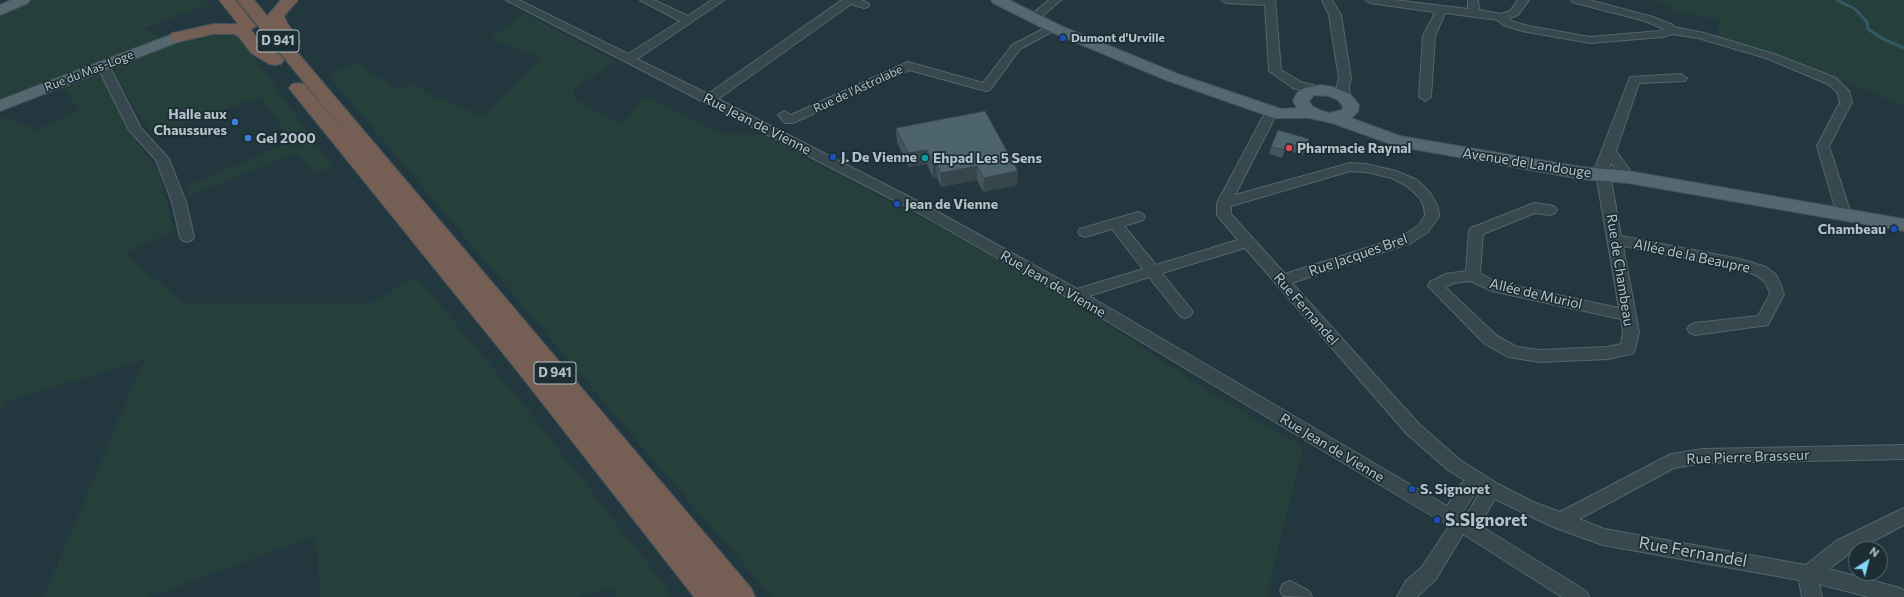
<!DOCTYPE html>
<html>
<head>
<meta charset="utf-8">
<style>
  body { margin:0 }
  #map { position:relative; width:1904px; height:597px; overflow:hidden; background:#23373f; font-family:Commissioner,sans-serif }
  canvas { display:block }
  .north { position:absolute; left:1848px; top:541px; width:40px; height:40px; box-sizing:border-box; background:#1c2d34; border:1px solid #586970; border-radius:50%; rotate:36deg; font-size:11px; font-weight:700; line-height:16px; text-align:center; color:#b3c2ca }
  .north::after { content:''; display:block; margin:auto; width:14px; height:18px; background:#85d6fd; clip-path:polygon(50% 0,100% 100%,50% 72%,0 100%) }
</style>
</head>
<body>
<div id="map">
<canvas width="1904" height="597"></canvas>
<div class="north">N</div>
</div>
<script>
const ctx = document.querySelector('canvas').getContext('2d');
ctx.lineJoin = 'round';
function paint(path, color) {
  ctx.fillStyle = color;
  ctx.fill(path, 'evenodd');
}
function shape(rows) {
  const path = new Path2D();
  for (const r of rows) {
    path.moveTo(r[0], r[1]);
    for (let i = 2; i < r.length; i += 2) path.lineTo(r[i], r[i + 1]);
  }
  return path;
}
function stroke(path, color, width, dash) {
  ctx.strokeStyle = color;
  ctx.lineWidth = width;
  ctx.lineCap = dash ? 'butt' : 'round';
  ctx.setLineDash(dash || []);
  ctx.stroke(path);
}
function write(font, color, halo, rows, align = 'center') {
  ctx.font = font + ' Commissioner,sans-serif';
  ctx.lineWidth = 3.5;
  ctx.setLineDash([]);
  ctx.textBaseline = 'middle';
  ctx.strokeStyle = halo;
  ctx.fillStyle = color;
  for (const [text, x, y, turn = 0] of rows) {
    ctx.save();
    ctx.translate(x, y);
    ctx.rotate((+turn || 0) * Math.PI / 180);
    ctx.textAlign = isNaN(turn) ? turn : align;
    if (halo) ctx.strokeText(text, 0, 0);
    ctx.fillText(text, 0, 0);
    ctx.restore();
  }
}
const green = shape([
  [38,0,205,0,211,8,199,7,142,29,162,38,152,44,0,102,0,18,11,10],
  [1649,0,1904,0,1904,106,1806,65,1717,36,1720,19,1672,12,1671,6],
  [523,13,616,61,573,89,577,101,623,125,643,96,721,134,763,135,1036,278,1213,394,1303,447,1267,597,772,597,631,434,329,76,355,63,399,90,411,83,435,97,484,117,542,59,491,38],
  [225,32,239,36,333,167,313,173,295,153,186,197,188,186,292,141,260,97,153,136,113,73,120,63,175,43],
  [93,73,101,76,131,135,159,172,174,231,125,253,183,303,370,303,417,277,530,413,649,565,672,597,616,597,617,586,578,597,321,597,315,536,148,597,44,597,144,360,7,401,0,413,0,116,37,130,80,109,60,86]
]);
const stream = shape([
  [1837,0,1855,9,1867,22,1868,29,1883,39,1904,48]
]);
const minor = shape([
  [506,0,519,0,628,54,680,21,640,0,654,0,688,16,712,0,724,0,637,59,708,94,842,0,861,0,868,3,869,5,868,7,864,8,851,4,718,99,925,205,1077,289,1143,269,1112,229,1085,237,1080,235,1078,232,1080,229,1138,212,1143,214,1145,217,1143,220,1124,226,1156,265,1238,240,1217,215,1217,203,1264,115,1264,110,1266,107,1274,107,1276,115,1235,195,1350,163,1366,164,1396,171,1417,180,1430,193,1438,207,1439,216,1428,232,1411,243,1292,283,1419,424,1460,460,1498,484,1533,502,1560,512,1671,454,1703,449,1904,445,1904,459,1703,463,1674,468,1579,519,1604,529,1806,565,1836,541,1904,508,1904,525,1850,553,1829,569,1900,588,1904,590,1904,597,1869,597,1819,584,1822,597,1802,597,1799,580,1603,545,1553,527,1495,499,1479,525,1586,591,1589,597,1562,597,1463,534,1436,579,1417,597,1397,597,1406,581,1422,567,1449,526,1070,299,915,211,506,0],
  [1350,171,1366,172,1392,178,1407,186,1420,198,1424,207,1425,216,1418,226,1401,237,1285,274,1231,214,1231,206,1350,171],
  [1245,248,1407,434,1448,470,1464,480,1447,506,1089,296,1149,277,1180,316,1185,318,1190,316,1193,312,1190,308,1162,273,1245,248],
  [1478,489,1481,491,1465,517,1461,514,1478,489],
  [1049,0,1061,0,1038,20,1030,20,1028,18,1030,16,1049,0],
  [1221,0,1275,0,1281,70,1301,82,1320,87,1322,90,1320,93,1316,94,1293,88,1269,71,1265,5,1226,3,1221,0],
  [1322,0,1332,0,1341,15,1351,78,1349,86,1350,97,1344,101,1338,97,1337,86,1339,78,1329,15,1322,0],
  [1365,0,1395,0,1468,9,1468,0,1478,0,1479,10,1501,14,1510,11,1518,0,1529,0,1518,15,1509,18,1511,21,1528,26,1590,37,1660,31,1664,29,1645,21,1572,2,1571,0,1589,0,1653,17,1671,24,1674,27,1704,33,1774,54,1836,78,1849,91,1852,102,1829,146,1851,214,1849,217,1844,219,1839,217,1837,214,1817,146,1840,102,1837,92,1828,84,1766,58,1698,38,1672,34,1663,37,1590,43,1522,31,1503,25,1498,20,1445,13,1435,36,1431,97,1425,101,1419,97,1423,36,1434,15,1434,12,1370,3,1365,0],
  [1053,24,1057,25,1059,27,1057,29,1020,49,990,90,986,91,909,70,793,123,785,123,778,115,784,111,791,115,908,62,983,83,1012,45,1053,24],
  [103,62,109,66,141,128,169,159,186,202,194,237,192,240,187,242,182,240,180,237,172,202,156,160,129,130,97,66,103,62],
  [1681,74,1687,78,1685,81,1639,83,1616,151,1635,177,1633,180,1623,180,1611,163,1609,168,1621,236,1740,259,1766,267,1777,276,1784,294,1768,325,1695,335,1690,333,1687,329,1690,325,1695,323,1758,316,1770,294,1766,283,1756,275,1738,269,1623,246,1639,332,1634,353,1608,359,1540,362,1508,357,1485,344,1428,286,1430,282,1446,274,1466,271,1469,231,1471,228,1529,205,1534,203,1550,205,1555,207,1557,210,1555,213,1550,215,1535,213,1483,234,1480,273,1496,282,1619,308,1595,168,1630,77,1681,74],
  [1470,281,1492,291,1621,319,1623,332,1621,344,1608,347,1540,350,1517,347,1497,336,1445,287,1454,283,1470,281],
  [1290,581,1309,591,1312,597,1283,596,1280,590,1283,584,1290,581]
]);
const major = shape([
  [11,0,30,0,28,3,0,15,0,5,11,0],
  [991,0,1009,0,1061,26,1178,74,1281,109,1297,108,1293,101,1297,93,1304,88,1321,85,1333,87,1350,94,1359,105,1358,112,1351,118,1400,136,1581,167,1628,171,1904,219,1904,231,1628,183,1581,179,1396,146,1332,123,1309,118,1274,118,1166,80,1051,32,993,3,991,0],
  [1314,95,1329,96,1338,100,1343,106,1342,110,1329,113,1322,111,1312,106,1309,101,1314,95],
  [178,32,183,34,186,37,183,40,0,111,0,100,178,32]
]);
const highway = shape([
  [219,0,235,0,256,26,251,30,263,45,281,56,284,60,281,64,275,65,269,64,251,53,239,37,234,34,213,34,178,42,172,41,170,37,172,33,178,32,213,24,238,24,219,0],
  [237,0,254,0,269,18,268,15,281,0,298,0,284,16,287,23,300,41,298,45,292,46,751,588,755,597,694,597,518,372,292,92,289,88,292,84,298,83,304,84,350,139,237,0]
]);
const wall = shape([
  [896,128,1017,185,983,192,977,180,941,187,937,177,933,178,927,164,908,167,897,142],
  [1278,130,1309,139,1303,155,1285,150,1282,158,1269,154,1271,147]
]);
const shadedWall = shape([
  [927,150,927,164,908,167,908,153],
  [936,163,937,177,933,178,933,164],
  [977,166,977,180,941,187,941,173],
  [1018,171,1017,185,983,192,984,178]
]);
const building = shape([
  [985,111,1018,171,984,178,977,166,941,173,936,163,933,164,927,150,908,153,896,128,985,111],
  [1278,130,1309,139,1306,148,1287,143,1284,150,1271,147,1278,130]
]);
const markers = [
  [1063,38,4,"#1a4fb4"],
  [235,122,4,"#3f7fe0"],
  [248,138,4,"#3f7fe0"],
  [1289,148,4,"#e0444e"],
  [833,157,4,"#1a4fb4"],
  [925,158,4,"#0f9aa8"],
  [897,204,4,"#1a4fb4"],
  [1894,229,4,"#1a4fb4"],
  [1412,489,4,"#1a4fb4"],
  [1437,520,4,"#1a4fb4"]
];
const farPoinames = [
  ["Dumont d'Urville",1071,38]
];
const farStreetnames = [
  ["Rue du Mas-Loge",89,71,-21],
  ["Rue de l'Astrolabe",858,89,-25]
];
const shields = [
  [278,41,42],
  [555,373,42]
];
const shieldNames = [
  ["D 941",278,41],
  ["D 941",555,373]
];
const poiNames = [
  ["Halle aux",227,114,"right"],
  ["Chaussures",227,130,"right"],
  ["Gel 2000",256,138],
  ["Pharmacie Raynal",1297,148],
  ["J. De Vienne",841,157],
  ["Ehpad Les 5 Sens",933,158],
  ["Jean de Vienne",905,204],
  ["Chambeau",1886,229,"right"],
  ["S. Signoret",1420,489]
];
const streetNames = [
  ["Rue Jean de Vienne",757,124,27],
  ["Avenue de Landouge",1527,163,9],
  ["Rue Jacques Brel",1358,255,-19],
  ["Allée de la Beaupre",1692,256,12],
  ["Rue de Chambeau",1620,270,81],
  ["Rue Jean de Vienne",1053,284,30],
  ["Allée de Muriol",1536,294,13],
  ["Rue Fernandel",1306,309,49],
  ["Rue Jean de Vienne",1332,448,31],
  ["Rue Pierre Brasseur",1748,457,-2]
];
const nearPoinames = [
  ["S.SIgnoret",1445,520]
];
const nearStreetnames = [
  ["Rue Fernandel",1693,552,10]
];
paint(green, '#25403b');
stroke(stream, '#355866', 3);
stroke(minor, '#55656d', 2);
stroke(major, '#43545b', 2);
stroke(highway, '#42525a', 2);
paint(minor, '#37484f');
paint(major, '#55676f');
paint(highway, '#755e53');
paint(wall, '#43565d');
paint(shadedWall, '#37464c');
paint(building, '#4e646c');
stroke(building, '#37464c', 1);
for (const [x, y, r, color] of markers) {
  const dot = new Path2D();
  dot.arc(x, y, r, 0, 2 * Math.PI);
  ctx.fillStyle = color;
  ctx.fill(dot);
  stroke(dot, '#1c2d34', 1.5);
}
write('bold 12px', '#b3c2ca', '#1c2d34', farPoinames, 'left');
write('12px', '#b3c2ca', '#1c2d34', farStreetnames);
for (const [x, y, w] of shields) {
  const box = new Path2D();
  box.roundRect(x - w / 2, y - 11, w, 22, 3);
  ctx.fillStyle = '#1c2d34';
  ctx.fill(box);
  stroke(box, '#b3c2ca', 1);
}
write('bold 13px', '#b3c2ca', null, shieldNames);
write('bold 14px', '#b3c2ca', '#1c2d34', poiNames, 'left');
write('14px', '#b3c2ca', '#1c2d34', streetNames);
write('bold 17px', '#b3c2ca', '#1c2d34', nearPoinames, 'left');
write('17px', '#b3c2ca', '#1c2d34', nearStreetnames);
</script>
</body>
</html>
